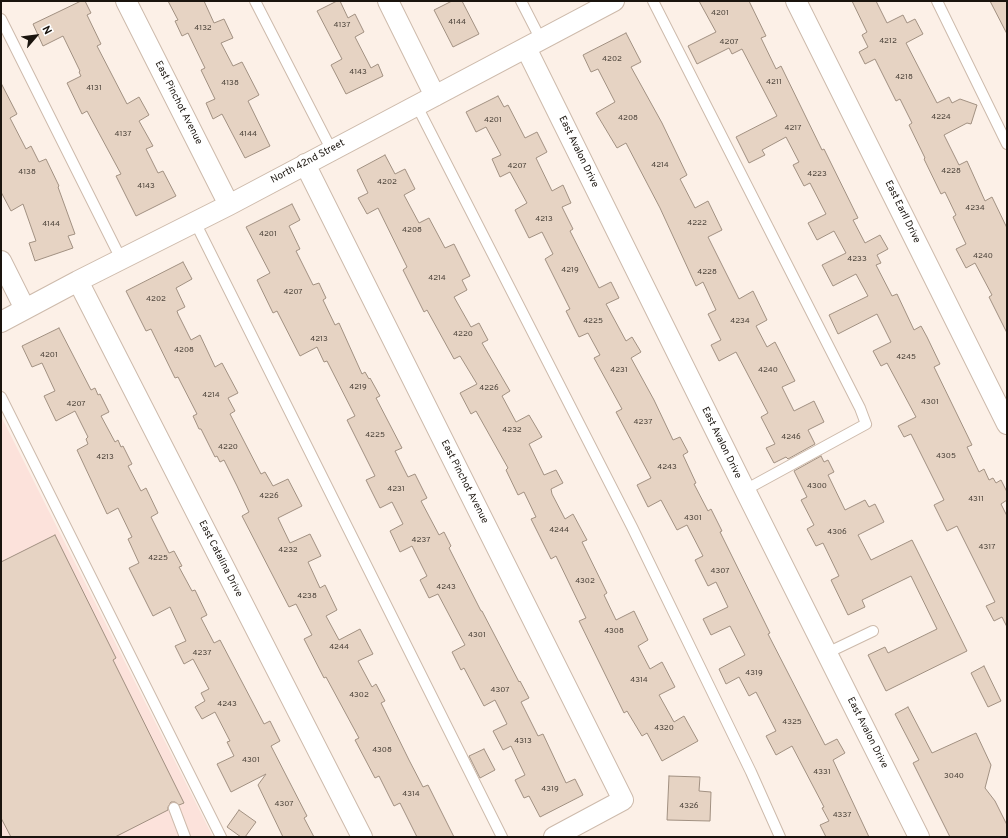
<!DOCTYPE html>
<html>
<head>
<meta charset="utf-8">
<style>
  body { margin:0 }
  #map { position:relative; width:1008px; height:838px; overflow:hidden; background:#fcf0e7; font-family:Overpass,sans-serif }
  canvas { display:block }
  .frame { position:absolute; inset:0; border:2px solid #1a140e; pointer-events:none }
  .north { position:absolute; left:16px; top:16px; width:40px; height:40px; -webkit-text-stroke:3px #fff; paint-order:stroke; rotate:62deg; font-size:11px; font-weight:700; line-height:16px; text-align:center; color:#1a140e }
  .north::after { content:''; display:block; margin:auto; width:14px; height:18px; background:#1a140e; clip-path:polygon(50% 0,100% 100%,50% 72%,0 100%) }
</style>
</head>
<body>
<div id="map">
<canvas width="1008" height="838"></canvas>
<div class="frame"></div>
<div class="north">N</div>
</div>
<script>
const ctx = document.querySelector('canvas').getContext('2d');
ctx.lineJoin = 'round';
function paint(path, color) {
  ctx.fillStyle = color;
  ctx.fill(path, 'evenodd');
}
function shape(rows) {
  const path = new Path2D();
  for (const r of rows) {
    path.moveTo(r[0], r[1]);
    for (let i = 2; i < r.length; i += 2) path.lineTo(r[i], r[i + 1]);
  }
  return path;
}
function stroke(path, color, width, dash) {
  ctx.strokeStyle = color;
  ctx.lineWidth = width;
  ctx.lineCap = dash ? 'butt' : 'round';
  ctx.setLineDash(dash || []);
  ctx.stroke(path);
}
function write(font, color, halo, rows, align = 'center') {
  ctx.font = font + ' Overpass,sans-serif';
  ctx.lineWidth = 4;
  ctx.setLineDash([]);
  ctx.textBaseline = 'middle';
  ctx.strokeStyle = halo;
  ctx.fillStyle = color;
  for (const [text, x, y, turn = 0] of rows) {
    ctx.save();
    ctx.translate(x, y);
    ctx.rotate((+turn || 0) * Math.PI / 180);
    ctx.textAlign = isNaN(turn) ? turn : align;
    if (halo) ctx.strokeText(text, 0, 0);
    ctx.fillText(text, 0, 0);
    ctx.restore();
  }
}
const commercial = shape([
  [1,416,213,837,1,837]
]);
const building = shape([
  [81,1,85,1,91,13,87,15,101,44,97,46,127,104,139,97,149,115,139,121,153,146,146,149,158,173,163,171,176,196,136,216,116,176,121,174,87,111,82,114,67,83,81,76,79,72,80,71,63,36,43,46,33,24,81,1],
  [168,1,204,1,214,23,224,19,233,38,221,43,233,66,242,62,259,95,248,101,270,146,245,158,222,114,213,119,206,103,215,99,201,70,205,68,188,33,182,36,175,21,178,20,168,1],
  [337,1,340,1,348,18,355,14,364,32,355,37,371,68,378,64,383,76,346,94,331,65,342,59,317,11,337,1],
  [452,1,462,1,479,34,453,47,434,10,452,1],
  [699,1,749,1,766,36,761,38,776,69,781,66,822,150,824,149,858,218,853,220,865,243,880,235,888,249,877,255,881,263,876,265,892,296,897,294,914,330,921,326,927,337,940,364,934,367,972,445,967,447,979,472,984,469,989,480,993,478,996,483,1001,480,1007,492,1007,500,1001,504,1007,516,1007,627,1002,617,994,621,986,606,995,602,957,526,947,531,934,505,944,500,911,434,904,437,898,426,916,417,887,363,881,366,873,351,891,342,877,314,838,334,829,315,868,296,856,274,833,286,822,265,846,253,834,231,817,240,808,223,826,214,810,183,804,186,793,165,799,162,786,137,762,150,765,155,749,163,736,137,777,116,742,49,732,54,729,48,697,64,688,46,716,32,699,1],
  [852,1,876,1,887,23,903,15,907,23,915,19,923,34,906,43,937,103,949,97,952,103,960,99,977,105,971,124,967,123,944,135,959,165,967,161,985,201,992,197,1007,228,1007,333,989,297,992,295,975,263,966,268,956,249,966,244,953,217,956,215,945,192,941,194,924,159,925,158,909,125,912,123,900,99,896,101,875,59,865,64,859,52,868,47,862,35,867,32,852,1],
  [990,1,1007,1,1007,34,990,1],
  [626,33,641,62,631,67,662,123,687,175,680,179,695,208,708,201,722,230,708,237,739,299,753,291,767,320,756,326,767,347,775,342,795,381,782,387,794,411,814,401,824,422,808,430,815,444,788,459,786,457,774,463,766,448,775,444,761,417,768,413,736,352,719,361,711,345,721,340,708,314,716,310,703,282,696,286,660,208,626,143,617,148,596,113,615,102,598,69,591,72,583,55,626,33],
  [1,83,17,114,10,118,26,149,31,146,39,162,46,159,59,186,58,187,75,234,68,236,73,248,35,261,29,243,36,241,23,204,11,211,1,192,1,83],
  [498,96,504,107,508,105,525,138,537,132,547,152,536,158,552,191,563,185,571,203,562,207,573,229,570,231,599,288,611,282,619,298,606,304,626,341,632,337,641,352,631,358,654,400,673,440,680,437,688,452,683,455,696,483,694,484,708,511,711,509,722,531,720,532,770,633,768,634,825,745,837,739,845,753,833,760,869,837,826,837,820,825,829,821,822,808,824,807,792,746,776,755,766,736,776,731,756,692,749,696,739,677,726,684,719,669,745,655,730,626,711,635,703,619,728,607,716,582,708,586,695,560,703,556,687,525,677,530,661,500,648,507,637,485,651,478,616,412,622,409,594,358,600,355,588,333,579,337,566,311,570,309,545,259,553,254,542,232,529,238,515,210,527,203,510,172,500,177,492,159,501,155,486,127,476,132,466,112,498,96],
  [385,155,395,174,405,169,415,189,404,195,419,223,429,218,445,248,454,244,470,276,462,280,467,290,454,297,471,327,479,323,488,340,482,343,510,391,502,396,516,422,529,415,542,437,529,444,544,475,556,470,563,483,551,489,552,494,565,519,573,514,587,540,582,542,607,593,604,595,616,620,634,611,648,640,638,646,650,669,662,662,675,687,659,695,674,722,684,716,698,741,662,761,647,733,642,736,627,711,624,713,579,621,586,618,556,556,551,559,531,519,536,517,524,492,518,495,506,470,508,468,476,411,471,414,460,393,477,384,460,356,454,359,427,310,424,312,403,270,407,267,378,208,367,214,358,198,368,193,357,170,385,155],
  [292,204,300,220,289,226,300,249,296,251,313,285,319,283,326,298,323,300,335,325,339,323,362,374,365,372,369,379,370,378,380,396,376,398,402,448,395,451,408,477,415,474,427,498,421,501,439,535,444,532,451,546,449,548,481,611,482,611,519,682,520,681,529,698,521,702,538,736,543,734,566,783,575,779,583,795,540,817,529,796,524,798,515,780,525,775,511,746,503,750,493,731,507,724,495,700,484,706,464,668,461,670,452,652,465,645,438,594,429,598,420,580,427,576,412,546,400,552,390,531,403,524,392,502,380,508,366,480,375,476,347,420,355,416,327,361,324,362,317,347,300,356,277,311,273,313,257,280,270,273,246,227,292,204],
  [183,262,192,279,176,288,185,307,177,311,178,314,191,340,200,335,215,367,222,363,238,393,228,398,235,411,230,414,261,474,265,472,273,486,288,479,302,506,278,518,290,543,310,534,321,556,308,562,320,588,325,585,337,610,326,616,339,640,360,629,373,654,358,661,372,687,376,684,385,701,381,703,409,760,423,787,428,785,454,837,417,837,400,803,394,806,379,776,375,778,355,740,359,738,326,677,324,678,304,639,312,635,296,604,289,607,242,516,249,512,237,486,224,460,220,462,217,456,215,457,201,429,199,429,193,416,197,414,178,377,175,378,151,329,146,331,126,291,183,262],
  [59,328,91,390,95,388,98,395,100,394,109,412,101,416,115,442,118,440,121,447,123,446,132,464,128,466,141,491,146,488,158,513,151,517,169,553,174,551,182,566,179,567,192,591,195,590,207,615,201,618,214,643,220,640,264,724,270,721,280,741,271,746,307,816,304,818,314,837,283,837,258,785,266,774,231,792,217,764,234,756,227,742,230,741,215,712,202,719,195,707,205,701,201,693,209,689,193,659,184,664,175,646,186,641,170,607,153,616,129,568,139,563,128,539,132,537,118,508,107,514,77,450,88,444,86,439,88,437,75,411,56,421,44,396,55,391,42,363,32,367,22,346,59,328],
  [821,456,824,462,828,460,834,472,828,475,845,510,865,500,869,507,875,504,884,522,858,535,871,560,912,540,967,651,886,691,868,655,885,647,888,653,937,629,911,576,862,600,865,607,848,615,831,580,839,576,823,543,816,546,807,529,814,525,801,500,807,497,794,471,821,456],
  [55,535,116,658,113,660,184,803,179,805,175,802,171,802,168,807,168,810,115,837,11,837,1,818,1,562,55,535],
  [984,666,1001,701,988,707,971,673,984,666],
  [908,707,932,753,976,733,991,765,985,788,995,801,1007,825,1007,837,950,837,913,763,919,760,895,714,908,707],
  [484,749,495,770,480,778,469,756,484,749],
  [669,776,700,777,699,791,711,792,710,821,667,820,669,776],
  [239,810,256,822,245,837,241,837,227,827,239,810]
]);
const lane = shape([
  [255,1,331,149],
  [521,1,541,40],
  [653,1,860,408,866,424,745,490],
  [937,1,1007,144],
  [1,19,121,259],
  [417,106,632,527,751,772,780,837],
  [195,222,502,837],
  [1,397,221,837],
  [827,653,873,631],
  [174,808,185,837]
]);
const street = shape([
  [126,1,229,205],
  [388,1,435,96],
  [796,1,1007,424],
  [526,48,745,490,919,837],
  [305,164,623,800,554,837],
  [1,261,25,309],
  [78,281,362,837],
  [1,322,78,281,229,205,614,1]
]);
const numberNames = [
  ["4201",720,13],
  ["4144",457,22],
  ["4137",342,25],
  ["4132",203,28],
  ["4212",888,41],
  ["4207",729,42],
  ["4202",612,59],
  ["4143",358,72],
  ["4218",904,77],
  ["4211",774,82],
  ["4138",230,83],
  ["4131",94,88],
  ["4224",941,117],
  ["4208",628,118],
  ["4201",493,120],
  ["4217",793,128],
  ["4137",123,134],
  ["4144",248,134],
  ["4214",660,165],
  ["4207",517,166],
  ["4228",951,171],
  ["4138",27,172],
  ["4223",817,174],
  ["4202",387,182],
  ["4143",146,186],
  ["4234",975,208],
  ["4213",544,219],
  ["4222",697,223],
  ["4144",51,224],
  ["4208",412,230],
  ["4201",268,234],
  ["4240",983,256],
  ["4233",857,259],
  ["4219",570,270],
  ["4228",707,272],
  ["4214",437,278],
  ["4207",293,292],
  ["4202",156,299],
  ["4225",593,321],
  ["4234",740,321],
  ["4220",463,334],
  ["4213",319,339],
  ["4208",184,350],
  ["4201",49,355],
  ["4245",906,357],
  ["4231",619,370],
  ["4240",768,370],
  ["4219",358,387],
  ["4226",489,388],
  ["4214",211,395],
  ["4301",930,402],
  ["4207",76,404],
  ["4237",643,422],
  ["4232",512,430],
  ["4225",375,435],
  ["4246",791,437],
  ["4220",228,447],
  ["4305",946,456],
  ["4213",105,457],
  ["4243",667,467],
  ["4300",817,486],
  ["4231",396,489],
  ["4226",269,496],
  ["4311",976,499],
  ["4301",693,518],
  ["4244",559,530],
  ["4306",837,532],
  ["4237",421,540],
  ["4317",987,547],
  ["4232",288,550],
  ["4225",158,558],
  ["4307",720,571],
  ["4302",585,581],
  ["4243",446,587],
  ["4238",307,596],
  ["4308",614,631],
  ["4301",477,635],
  ["4244",339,647],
  ["4237",202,653],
  ["4319",754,673],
  ["4314",639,680],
  ["4307",500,690],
  ["4302",359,695],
  ["4243",227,704],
  ["4325",792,722],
  ["4320",664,728],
  ["4313",523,741],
  ["4308",382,750],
  ["4301",251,760],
  ["4331",822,772],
  ["3040",954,776],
  ["4319",550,789],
  ["4314",411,794],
  ["4307",284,804],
  ["4326",689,806],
  ["4337",842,815]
];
const streetNames = [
  ["East Pinchot Avenue",178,103,63],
  ["East Avalon Drive",578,152,64],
  ["North 42nd Street",308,162,-28],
  ["East Earll Drive",902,212,64],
  ["East Avalon Drive",721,443,64],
  ["East Pinchot Avenue",464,482,63],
  ["East Catalina Drive",220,559,63],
  ["East Avalon Drive",867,733,63]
];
paint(commercial, '#fce2db');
paint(building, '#e6d3c3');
stroke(building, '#a19081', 1);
stroke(lane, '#cdbaab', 12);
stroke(street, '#cdbaab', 22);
stroke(lane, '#fff', 10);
stroke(street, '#fff', 20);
write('8px', '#4d443b', null, numberNames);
write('10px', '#1a140e', '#fff', streetNames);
</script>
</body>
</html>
